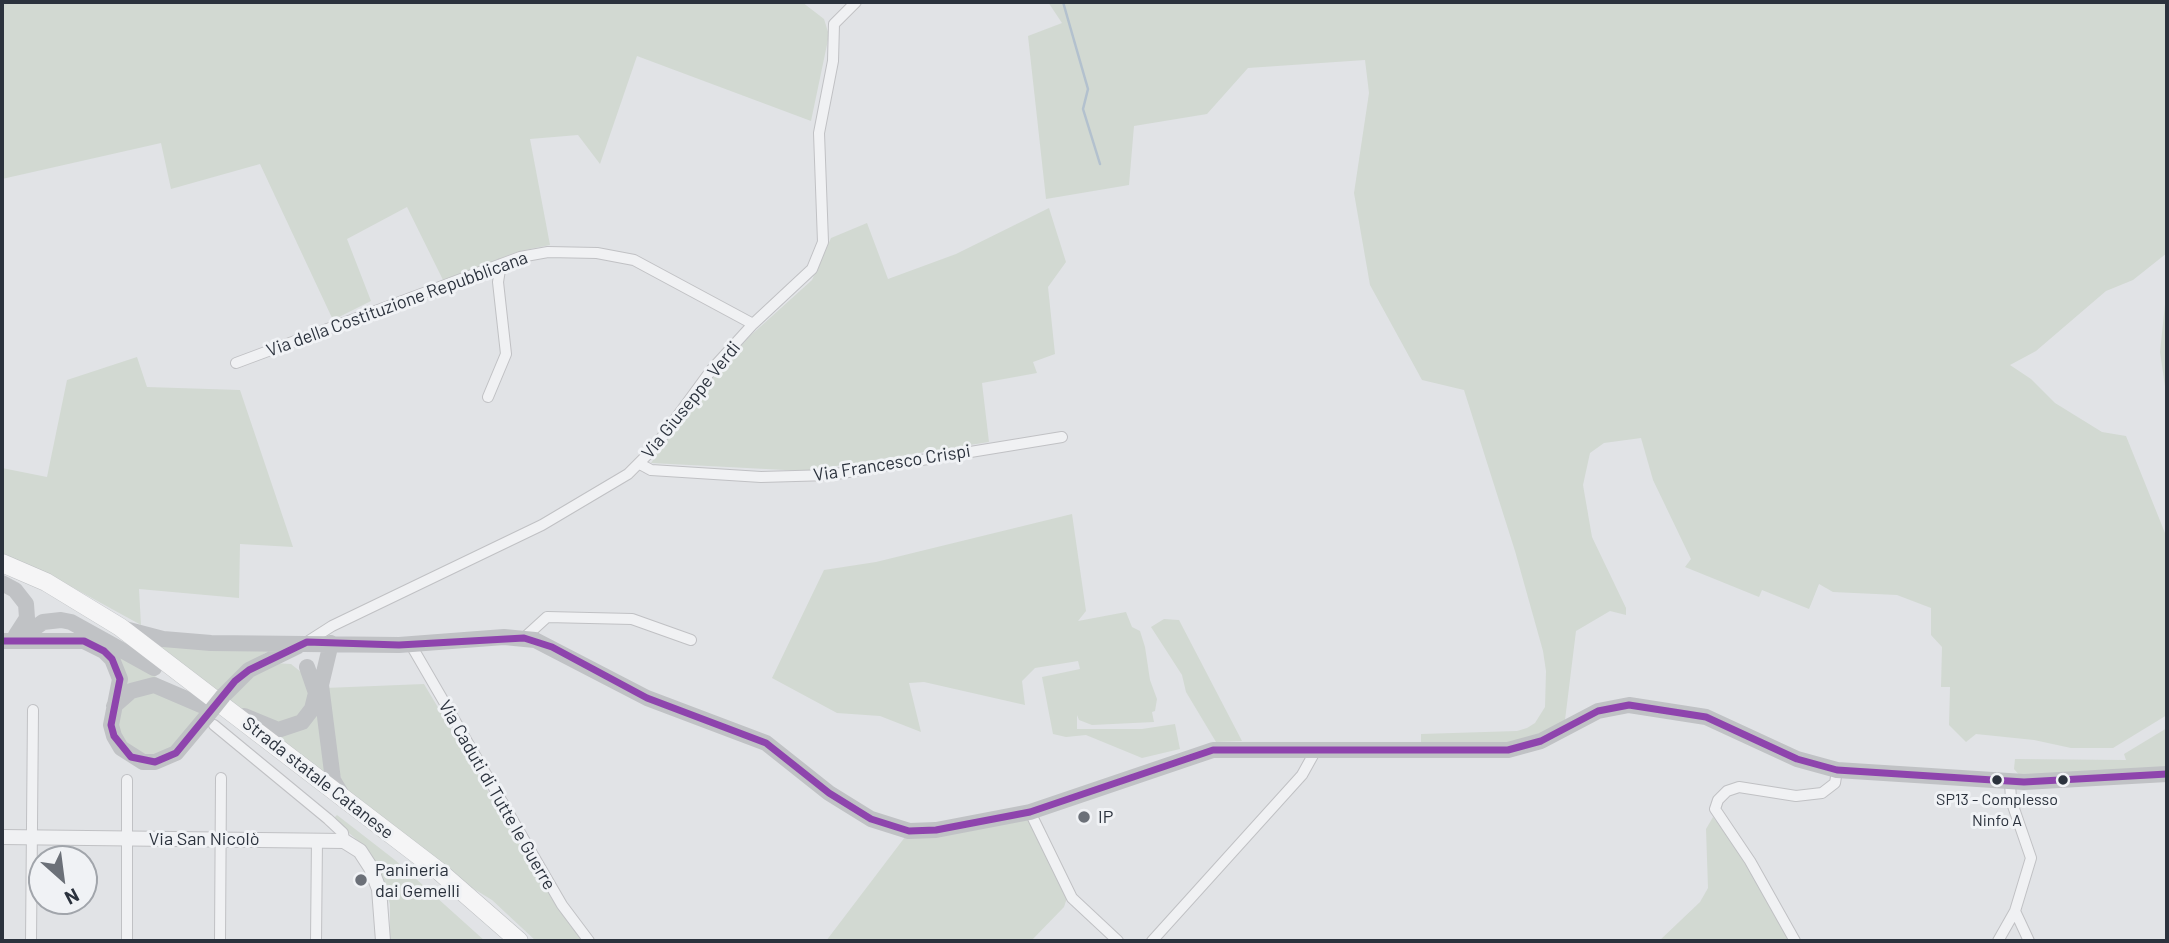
<!DOCTYPE html>
<html>
<head>
<meta charset="utf-8">
<style>
  body { margin:0 }
  #map { position:relative; width:2169px; height:943px; overflow:hidden; background:#e1e3e6; font-family:Barlow,sans-serif }
  canvas { display:block }
  .frame { position:absolute; inset:0; border:4px solid #2b323d; pointer-events:none }
  .north { position:absolute; left:28px; top:845px; width:70px; height:70px; box-sizing:border-box; background:#f0f2f5; border:2px solid #a1a5ab; border-radius:50%; rotate:152deg; font-size:19px; font-weight:700; line-height:28px; text-align:center; color:#2b323d }
  .north::after { content:''; display:block; margin:auto; width:24px; height:32px; background:#6b7078; clip-path:polygon(50% 0,100% 100%,50% 72%,0 100%) }
</style>
</head>
<body>
<div id="map">
<canvas width="2169" height="943"></canvas>
<div class="frame"></div>
<div class="north">N</div>
</div>
<script>
const ctx = document.querySelector('canvas').getContext('2d');
ctx.lineJoin = 'round';
function paint(path, color) {
  ctx.fillStyle = color;
  ctx.fill(path, 'evenodd');
}
function shape(rows) {
  const path = new Path2D();
  for (const r of rows) {
    path.moveTo(r[0], r[1]);
    for (let i = 2; i < r.length; i += 2) path.lineTo(r[i], r[i + 1]);
  }
  return path;
}
function stroke(path, color, width, dash) {
  ctx.strokeStyle = color;
  ctx.lineWidth = width;
  ctx.lineCap = dash ? 'butt' : 'round';
  ctx.setLineDash(dash || []);
  ctx.stroke(path);
}
function write(font, color, halo, rows, align = 'center') {
  ctx.font = font + ' Barlow,sans-serif';
  ctx.lineWidth = 6;
  ctx.setLineDash([]);
  ctx.textBaseline = 'middle';
  ctx.strokeStyle = halo;
  ctx.fillStyle = color;
  for (const [text, x, y, turn = 0] of rows) {
    ctx.save();
    ctx.translate(x, y);
    ctx.rotate((+turn || 0) * Math.PI / 180);
    ctx.textAlign = isNaN(turn) ? turn : align;
    if (halo) ctx.strokeText(text, 0, 0);
    ctx.fillText(text, 0, 0);
    ctx.restore();
  }
}
const green = shape([
  [2,2,802,2,824,19,829,35,811,121,637,56,600,164,578,135,530,139,550,245,520,251,443,280,407,207,347,239,371,301,333,320,260,164,171,189,161,143,2,179],
  [1048,2,2167,2,2167,253,2133,280,2106,291,2036,351,2010,365,2031,379,2055,403,2102,432,2126,436,2167,538,2167,715,2113,748,2071,748,2034,740,1976,734,1966,742,1949,725,1950,687,1941,687,1942,647,1931,635,1931,608,1897,595,1833,592,1819,584,1809,609,1762,590,1759,597,1685,567,1691,559,1653,480,1641,438,1604,443,1590,453,1583,485,1592,537,1626,608,1626,615,1610,611,1576,631,1565,720,1537,736,1514,743,1421,745,1421,734,1517,731,1527,728,1535,723,1545,707,1546,671,1543,651,1515,551,1464,390,1422,380,1370,285,1354,193,1369,93,1365,60,1248,68,1207,114,1134,126,1129,185,1046,199,1028,36,1062,23],
  [1049,208,1066,262,1048,287,1055,354,1033,362,1037,373,982,383,989,442,804,471,651,463,707,383,750,336,812,280,831,238,867,223,888,279,956,254],
  [2167,285,2167,400,2160,352],
  [137,357,147,387,240,390,293,547,240,544,239,598,139,589,141,625,50,575,2,553,2,468,47,477,67,380],
  [1072,514,1086,611,1078,621,1126,612,1132,627,1140,631,1145,647,1150,680,1157,699,1155,711,1152,712,1154,722,1092,725,1079,720,1077,715,1077,729,1142,729,1175,724,1180,749,1142,758,1086,735,1066,737,1053,734,1042,677,1080,669,1078,661,1035,668,1022,681,1025,705,924,682,909,683,921,732,880,716,837,713,772,678,824,570,876,562],
  [1164,619,1179,620,1242,741,1216,742,1186,692,1182,675,1151,627],
  [154,645,284,647,265,653,245,666,218,692],
  [125,656,162,681,123,692,117,658],
  [273,663,291,664,306,676,312,693,298,721,266,724,228,700,236,688],
  [424,684,557,907,582,941,536,941,492,900,461,881,342,786,325,688],
  [145,689,202,712,177,746,152,757,128,748,117,725,121,706],
  [316,709,329,777,268,731],
  [2167,728,2167,767,2020,776,2014,769,2015,759,2126,760,2124,754],
  [337,815,395,860,485,941,390,941,390,904,380,877,364,846,333,819],
  [1713,817,1749,865,1790,941,1659,941,1700,902,1708,888,1706,829],
  [1023,818,1031,822,1067,898,1064,907,1031,941,826,941,905,837,938,837]
]);
const stream = shape([
  [1063,2,1088,89,1083,109,1100,164]
]);
const minor = shape([
  [236,363,520,257,548,252,597,253,634,260,753,324],
  [488,397,506,354,498,282,501,264],
  [640,464,651,470,761,477,830,475,1062,437],
  [524,638,547,617,632,619,691,640],
  [307,642,332,626,542,525,628,474,654,448,712,369,753,324,812,269,823,242,819,133,833,61,834,24,856,2],
  [411,645,562,905,589,941],
  [214,725,328,819,343,833,344,841],
  [2010,782,2011,800,2031,858,2015,911,2029,941],
  [1030,812,1072,898,1118,941],
  [31,941,33,710],
  [127,941,127,780],
  [220,941,221,778],
  [316,941,317,839],
  [1152,941,1302,775,1317,748],
  [1795,941,1750,861,1715,809,1718,800,1727,791,1739,787,1796,796,1822,793,1835,783,1837,770],
  [1998,941,2015,911]
]);
const tertiary = shape([
  [2,837,344,841,360,851,371,868,379,889,383,941]
]);
const secondary = shape([
  [2,583,15,590,26,604,27,618,16,635],
  [125,629,163,639,211,643,399,645,504,637,535,640,647,698,766,743,829,793,871,819,909,831,936,830,1030,812,1213,750,1508,750,1541,741,1598,711,1629,705,1706,717,1797,759,1837,770,2024,782,2167,774],
  [2,641,84,641,104,651,112,659,120,679,111,725,114,736,121,748,143,762,155,762,176,753,207,716],
  [17,641,43,622,61,620,71,622,154,668],
  [331,643,321,685,333,780,342,795],
  [223,696,249,670,298,646],
  [114,706,131,691,154,685,210,709],
  [244,716,278,730,302,722,312,709,316,693,307,667]
]);
const primary = shape([
  [2,563,46,582,120,627,440,872,519,941]
]);
const secondaryBridge = shape([
  [207,716,223,696]
]);
const bus1 = shape([
  [2,641,84,641,104,651,112,659,120,679,111,725,114,736,131,757,155,762,176,753,235,681,249,670,307,642,399,645,524,638,552,647,647,698,766,743,829,793,871,819,909,831,936,830,1030,812,1213,750,1508,750,1541,741,1598,711,1629,705,1706,717,1797,759,1837,770,2024,782,2167,774]
]);
const markers = [
  [1997,780,6,"#2b323d"],
  [2063,780,6,"#2b323d"],
  [1084,817,7,"#6b7078"],
  [361,880,7,"#6b7078"]
];
const busNames = [
  ["SP13 - Complesso",1997,800],
  ["Ninfo A",1997,821]
];
const streetNames = [
  ["Via della Costituzione Repubblicana",397,304,-20],
  ["Via Giuseppe Verdi",691,400,-51],
  ["Via Francesco Crispi",892,463,-9],
  ["Strada statale Catanese",318,778,38],
  ["Via Caduti di Tutte le Guerre",497,795,60],
  ["Via San Nicolò",204,839]
];
const poiNames = [
  ["IP",1098,817],
  ["Panineria",375,870],
  ["dai Gemelli",375,891]
];
paint(green, '#d2d9d2');
stroke(stream, '#b3c1ce', 2.5);
stroke(minor, '#c0c1c4', 12);
stroke(tertiary, '#c0c1c4', 16);
stroke(primary, '#bec0c3', 19);
stroke(minor, '#f0f1f3', 10);
stroke(tertiary, '#f0f1f3', 14);
stroke(secondary, '#c0c2c5', 16);
stroke(primary, '#f5f5f6', 18);
stroke(secondaryBridge, '#c0c2c5', 16);
stroke(bus1, '#8e44ad', 7);
for (const [x, y, r, color] of markers) {
  const dot = new Path2D();
  dot.arc(x, y, r, 0, 2 * Math.PI);
  ctx.fillStyle = color;
  ctx.fill(dot);
  stroke(dot, '#f0f2f5', 2.5);
}
write('16px', '#2b323d', '#f0f2f5', busNames);
write('18px', '#2b323d', '#f0f2f5', streetNames);
write('18px', '#2b323d', '#f0f2f5', poiNames, 'left');
</script>
</body>
</html>
